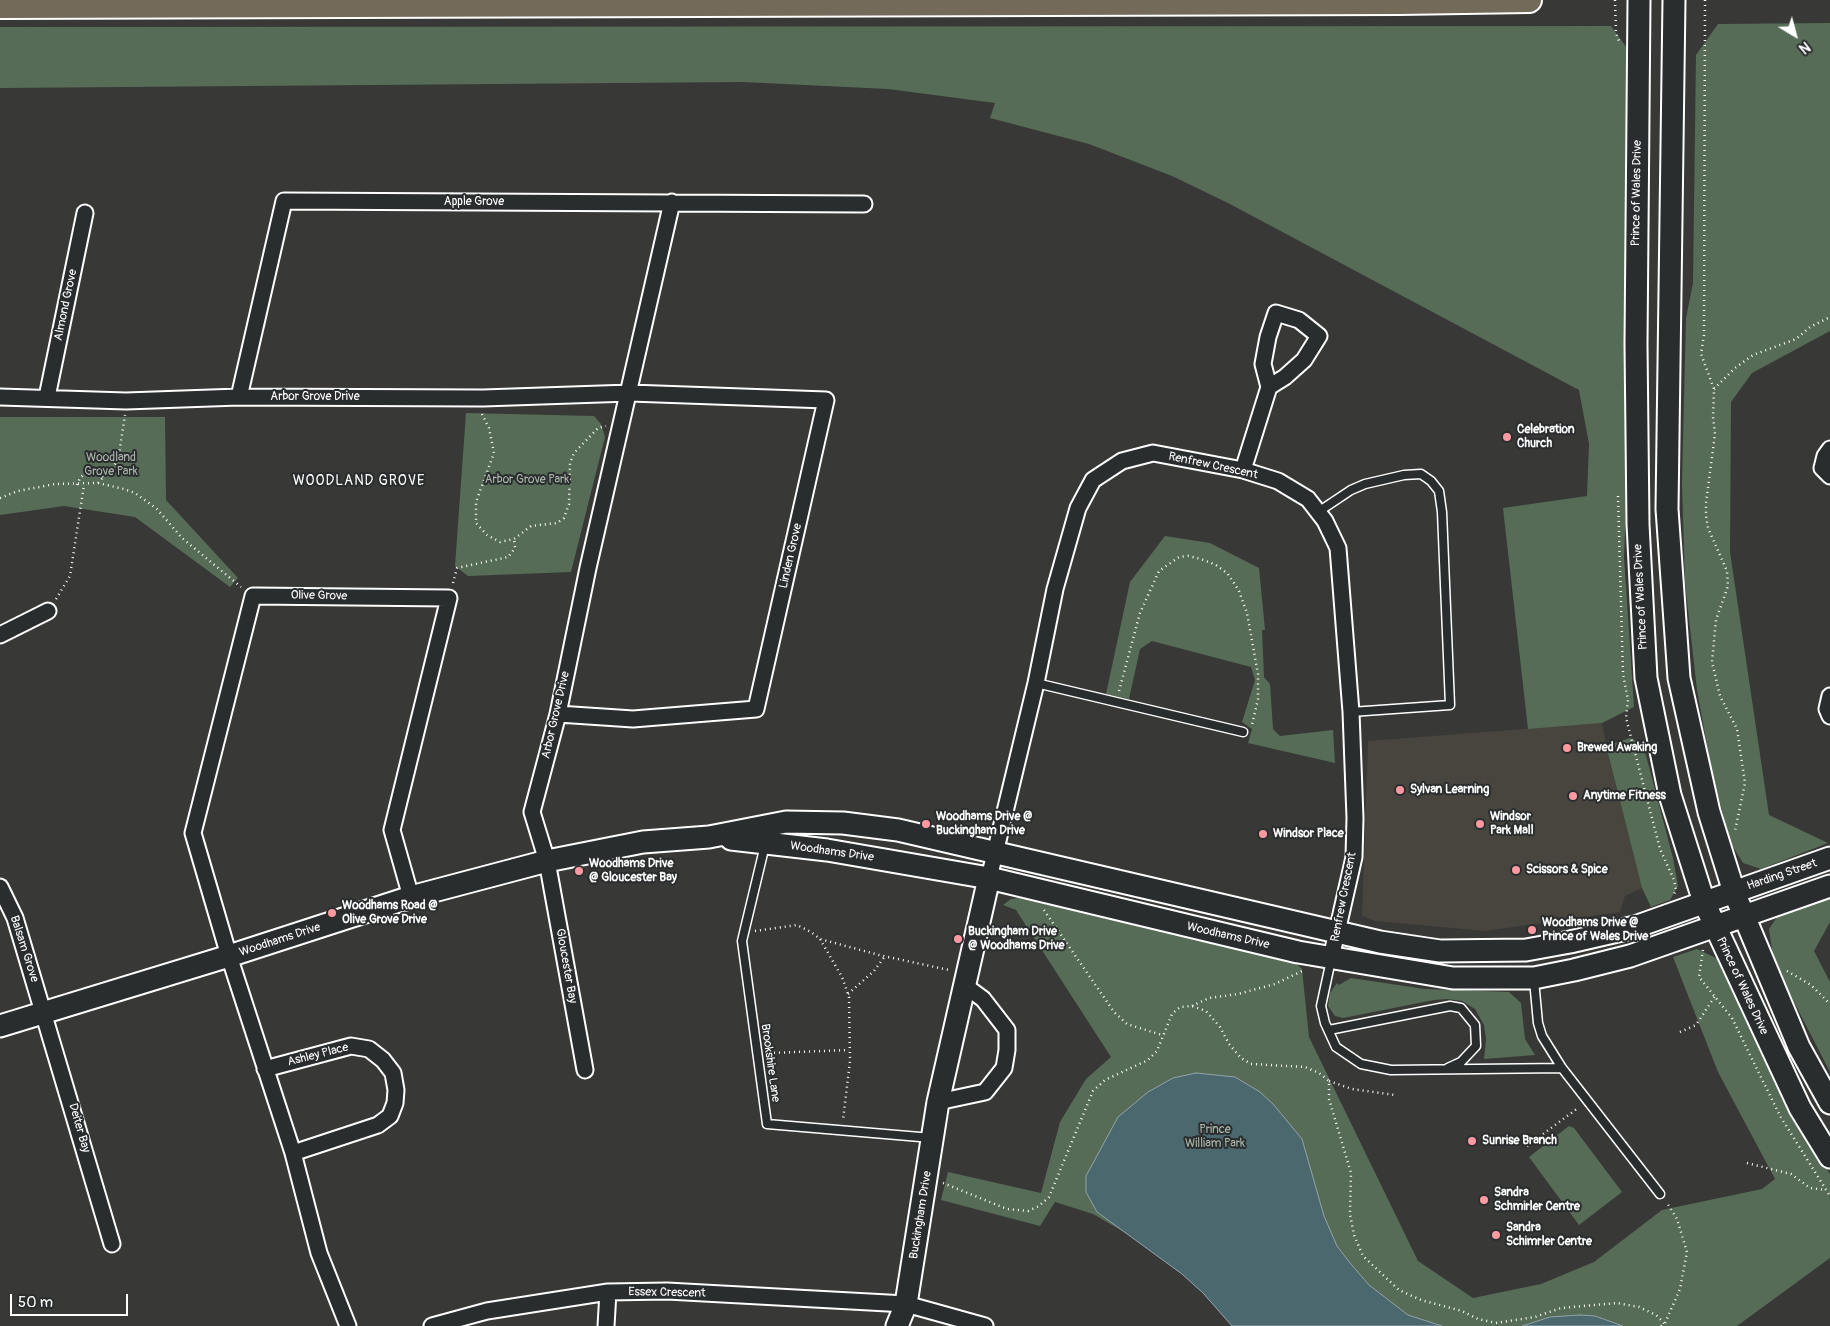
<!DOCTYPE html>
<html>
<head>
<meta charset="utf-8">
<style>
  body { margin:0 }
  #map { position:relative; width:1830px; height:1326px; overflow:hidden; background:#383836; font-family:Pangolin,sans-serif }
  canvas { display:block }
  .north { position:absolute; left:1770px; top:10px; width:50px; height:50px; -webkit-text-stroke:4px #2a2d2e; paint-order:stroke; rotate:143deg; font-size:14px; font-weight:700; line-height:20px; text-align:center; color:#fff }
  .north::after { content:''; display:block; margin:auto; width:18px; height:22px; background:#fff; clip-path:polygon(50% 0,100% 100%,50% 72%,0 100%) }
  .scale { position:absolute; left:10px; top:1294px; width:118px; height:22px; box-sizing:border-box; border:2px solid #fff; border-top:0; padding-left:6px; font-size:15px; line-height:18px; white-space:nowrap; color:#fff; -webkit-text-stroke:4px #2a2d2e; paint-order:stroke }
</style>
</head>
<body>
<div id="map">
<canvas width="1830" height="1326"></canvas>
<div class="north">N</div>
<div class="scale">50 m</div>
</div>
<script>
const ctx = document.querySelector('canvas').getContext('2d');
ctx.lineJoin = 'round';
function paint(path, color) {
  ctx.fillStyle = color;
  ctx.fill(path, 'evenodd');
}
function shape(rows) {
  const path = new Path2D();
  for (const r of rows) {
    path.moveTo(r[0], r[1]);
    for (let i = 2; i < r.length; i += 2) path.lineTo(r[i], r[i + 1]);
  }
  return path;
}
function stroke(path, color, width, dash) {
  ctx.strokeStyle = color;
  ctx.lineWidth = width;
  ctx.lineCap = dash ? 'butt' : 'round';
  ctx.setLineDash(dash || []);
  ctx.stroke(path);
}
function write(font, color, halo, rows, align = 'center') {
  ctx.font = font + ' Pangolin,sans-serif';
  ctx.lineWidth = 4;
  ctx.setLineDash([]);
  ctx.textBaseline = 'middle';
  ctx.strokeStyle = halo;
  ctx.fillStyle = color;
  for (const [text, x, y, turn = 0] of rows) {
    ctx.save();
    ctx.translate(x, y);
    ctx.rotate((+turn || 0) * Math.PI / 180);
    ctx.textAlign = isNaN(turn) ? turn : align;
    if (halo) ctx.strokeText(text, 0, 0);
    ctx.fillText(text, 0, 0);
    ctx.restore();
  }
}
const built = shape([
  [1602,723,1610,764,1642,888,1625,896,1620,912,1485,931,1375,921,1362,916,1368,741]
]);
const green = shape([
  [1830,23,1830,331,1752,373,1731,402,1730,552,1769,815,1828,843,1761,869,1743,863,1730,842,1711,767,1697,690,1685,583,1682,484,1684,399,1686,318,1693,283,1696,55,1718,24],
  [1611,26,1632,55,1629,440,1624,557,1634,707,1602,723,1528,729,1503,508,1587,496,1589,444,1579,390,1228,203,1172,176,1089,144,990,118,995,103,888,89,743,82,0,88,0,27],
  [466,413,594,416,601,424,605,437,571,572,468,576,455,566],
  [0,417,165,417,166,500,238,578,230,587,135,517,64,506,0,515],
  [1165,536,1210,543,1259,568,1265,630,1262,630,1264,677,1270,684,1273,729,1280,736,1333,730,1335,763,1248,743,1252,729,1242,722,1255,680,1251,667,1152,641,1140,649,1129,699,1106,694,1130,582],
  [1630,738,1643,744,1673,858,1678,886,1670,900,1651,907,1642,888,1606,746],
  [1019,898,1295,962,1302,969,1309,1037,1418,1261,1473,1298,1541,1284,1594,1262,1662,1210,1762,1189,1775,1179,1718,1072,1673,957,1697,949,1718,959,1800,1126,1830,1174,1830,1258,1737,1326,1232,1326,1203,1293,1182,1274,1131,1236,1093,1214,1055,1202,1040,1226,941,1200,948,1172,1041,1193,1060,1122,1086,1079,1111,1057,1016,910,1003,905,1011,899],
  [1830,898,1830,922,1814,951,1830,982,1830,1072,1774,963,1769,929,1777,917],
  [1351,978,1425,989,1509,992,1521,1003,1525,1039,1535,1055,1484,1059,1486,1039,1484,1025,1475,1009,1462,1001,1447,999,1434,1000,1343,1018,1335,1016,1328,1006,1330,993,1337,983,1339,985],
  [1569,1126,1574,1128,1622,1192,1579,1225,1529,1157]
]);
const water = shape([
  [1196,1073,1235,1077,1260,1092,1273,1104,1302,1139,1324,1216,1337,1246,1350,1263,1369,1285,1408,1315,1442,1326,1232,1326,1203,1293,1182,1274,1097,1212,1086,1192,1086,1176,1118,1117,1148,1092,1173,1078,1196,1073],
  [1580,1315,1595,1316,1623,1326,1522,1326,1550,1317,1580,1315]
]);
const path = shape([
  [1615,0,1616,33,1619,41],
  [1705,0,1704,335,1701,354,1714,389,1713,417,1715,434,1706,503,1706,516,1708,528,1727,571,1728,586,1716,620,1712,662,1720,696,1737,729,1745,783,1735,831],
  [1714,389,1735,368,1753,355,1796,339,1810,327,1830,317],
  [482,414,489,428,494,453,476,502,476,523,487,535,500,542,514,539,531,526,557,523,564,518,569,504,570,463,574,453,598,428,606,426],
  [98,483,115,464,119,454,125,415],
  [77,485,80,478,88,471,94,470,103,477],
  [1618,496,1623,674,1628,700,1626,718,1660,849,1674,880,1676,890,1674,894],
  [0,498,18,491,55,484,98,483,124,489,135,493,157,509,182,538,241,587],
  [453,583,457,568,508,557,515,548,514,539],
  [56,599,70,576,84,485],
  [1119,691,1140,613,1159,571,1179,557,1188,556,1201,559,1216,565,1228,574,1239,591,1247,613,1258,674,1258,699,1252,725],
  [1044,910,1114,1012,1127,1024,1162,1035],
  [755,931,797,925,811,932,820,939,879,955,949,970],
  [820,939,842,977,849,997,850,1061,843,1120],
  [1703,950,1699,977,1732,1018,1780,1116,1830,1196],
  [1787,971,1811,985,1830,1004],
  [848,994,874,971,885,956],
  [1192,1006,1209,998,1238,994,1275,984,1302,971],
  [1680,1032,1696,1025,1715,996],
  [769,1053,849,1050],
  [1329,1081,1352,1089,1395,1095],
  [1527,1146,1578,1108],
  [1747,1163,1791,1174,1810,1188,1826,1190],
  [943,1183,1007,1209,1028,1211,1039,1206,1049,1197,1093,1091,1105,1080,1148,1060,1157,1051,1172,1014,1180,1007,1192,1006,1206,1011,1220,1027,1229,1044,1241,1058,1251,1064,1305,1067,1319,1073,1329,1081,1329,1099,1351,1173,1350,1214,1354,1235,1363,1256,1399,1290,1421,1300,1462,1311,1478,1319,1496,1323,1535,1317,1561,1308,1617,1303,1639,1307,1656,1315,1667,1326],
  [1661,1326,1665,1323,1680,1289,1687,1252,1677,1219,1667,1203]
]);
const lane = shape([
  [1318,512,1351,490,1365,484,1404,475,1421,474,1431,481,1439,491,1442,512,1450,705,1351,712],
  [1036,683,1243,732],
  [765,845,742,941,767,1124,932,1138],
  [1331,960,1321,1006,1325,1023,1336,1047,1361,1064,1391,1070,1562,1068],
  [1534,980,1538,1023,1542,1036,1562,1068,1660,1194],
  [1329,1030,1450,1006,1461,1008,1475,1025,1476,1046,1461,1062,1448,1068]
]);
const street = shape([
  [0,397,126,401,239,397,483,398,630,393,826,400,756,709,633,719,558,714],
  [47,397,85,213],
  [239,397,284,201,864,204],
  [1830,449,1825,456,1822,468,1830,476],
  [1243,470,1269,387,1285,377,1304,360,1319,336,1299,320,1276,313,1268,337,1263,364,1269,387],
  [0,635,48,611],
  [1830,696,1827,709,1830,716],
  [989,878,1036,683,1055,589,1078,508,1093,480,1122,461,1153,453,1243,470,1278,481,1308,499,1325,521,1338,548,1351,712,1355,818,1354,857,1331,958],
  [0,887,15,918,112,1244],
  [265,1069,351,1046,369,1049,383,1060,393,1073,396,1090,395,1103,390,1116,378,1125,293,1153],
  [585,1070,547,861,532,812,558,714,588,568,672,202],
  [938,1102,985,1092,1004,1068,1007,1050,1007,1030,983,999,964,985],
  [348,1326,319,1253,293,1153,229,956,193,833,253,596,449,598,392,830,411,897],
  [432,1326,487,1311,608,1292,667,1291,906,1304,985,1326],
  [606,1326,608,1292]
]);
const secondary = shape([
  [1639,0,1636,344,1638,524,1646,678,1670,795,1704,902,1800,1108,1830,1157],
  [1674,0,1667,509,1679,678,1709,812,1734,892,1799,1047,1830,1103],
  [731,839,827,850,989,878,1298,952,1453,978,1534,978,1574,970,1630,956,1830,886],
  [0,1026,229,956,411,897,547,861,643,842,709,837,786,822,843,823,898,830,1380,942,1440,951,1526,950,1570,942,1635,927,1830,858],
  [897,1326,906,1304,938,1102,989,878]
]);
const primary = shape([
  [0,6,1399,2,1529,0]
]);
const markers = [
  [1507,437,5,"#ff9aa2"],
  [1567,748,5,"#ff9aa2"],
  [1400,790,5,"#ff9aa2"],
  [1573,796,5,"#ff9aa2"],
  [926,824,5,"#ff9aa2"],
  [1480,824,5,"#ff9aa2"],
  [1263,834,5,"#ff9aa2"],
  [1516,870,5,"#ff9aa2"],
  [579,871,5,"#ff9aa2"],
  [332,913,5,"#ff9aa2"],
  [1532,930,5,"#ff9aa2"],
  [958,939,5,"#ff9aa2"],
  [1472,1141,5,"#ff9aa2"],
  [1484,1200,5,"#ff9aa2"],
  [1496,1235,5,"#ff9aa2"]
];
const streetNames = [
  ["Prince of Wales Drive",1637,193,-89],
  ["Apple Grove",474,202],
  ["Almond Grove",66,305,-78],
  ["Arbor Grove Drive",315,397],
  ["Renfrew Crescent",1213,466,12],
  ["Linden Grove",791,556,-77],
  ["Olive Grove",319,596,1],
  ["Prince of Wales Drive",1641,597,-93],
  ["Arbor Grove Drive",556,715,-77],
  ["Woodhams Drive",832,852,8],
  ["Harding Street",1782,875,-19],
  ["Renfrew Crescent",1344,897,-79],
  ["Woodhams Drive",1228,936,13],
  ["Woodhams Drive",280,940,-18],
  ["Balsam Grove",24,949,72],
  ["Gloucester Bay",566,966,80],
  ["Prince of Wales Drive",1742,986,65],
  ["Ashley Place",318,1055,-14],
  ["Brookshire Lane",770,1063,82],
  ["Deiter Bay",79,1128,74],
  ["Buckingham Drive",921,1215,-81],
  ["Essex Crescent",667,1293,1]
];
const poiNames = [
  ["Celebration",1517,430],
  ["Church",1517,444],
  ["Brewed Awaking",1577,748],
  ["Sylvan Learning",1410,790],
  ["Anytime Fitness",1583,796],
  ["Woodhams Drive @",936,817],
  ["Buckingham Drive",936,831],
  ["Windsor",1490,817],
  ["Park Mall",1490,831],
  ["Windsor Place",1273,834],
  ["Woodhams Drive",589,864],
  ["@ Gloucester Bay",589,878],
  ["Scissors & Spice",1526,870],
  ["Woodhams Road @",342,906],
  ["Olive Grove Drive",342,920],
  ["Woodhams Drive @",1542,923],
  ["Prince of Wales Drive",1542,937],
  ["Buckingham Drive",968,932],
  ["@ Woodhams Drive",968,946],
  ["Sunrise Branch",1482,1141],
  ["Sandra",1494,1193],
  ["Schmirler Centre",1494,1207],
  ["Sandra",1506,1228],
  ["Schimrler Centre",1506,1242]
];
const parkNames = [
  ["Woodland",111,458],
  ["Grove Park",111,472],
  ["Arbor Grove Park",527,480],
  ["Prince",1215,1130],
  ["William Park",1215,1144]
];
const neighbourhoodNames = [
  ["WOODLAND GROVE",359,481]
];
paint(built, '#48453f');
paint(green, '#576c57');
paint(water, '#4b686f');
stroke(water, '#93a4a9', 1);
stroke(lane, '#fff', 11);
stroke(street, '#fff', 19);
stroke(secondary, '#fff', 25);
stroke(primary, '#fff', 28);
stroke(path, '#fff', 2.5, [1, 4]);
stroke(lane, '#2a2d2e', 8);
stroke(street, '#2a2d2e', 15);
stroke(secondary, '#2a2d2e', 21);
stroke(primary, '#746a5a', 24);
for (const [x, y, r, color] of markers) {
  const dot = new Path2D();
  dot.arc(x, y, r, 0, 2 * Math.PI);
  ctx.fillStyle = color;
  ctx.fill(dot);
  stroke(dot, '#2a2d2e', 2);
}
write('12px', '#fff', '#2a2d2e', streetNames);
write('bold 12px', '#fff', '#2a2d2e', poiNames, 'left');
write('12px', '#abb6ab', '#2a2d2e', parkNames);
ctx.letterSpacing = '1px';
write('14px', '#fff', '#2a2d2e', neighbourhoodNames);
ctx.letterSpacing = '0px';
</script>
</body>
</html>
